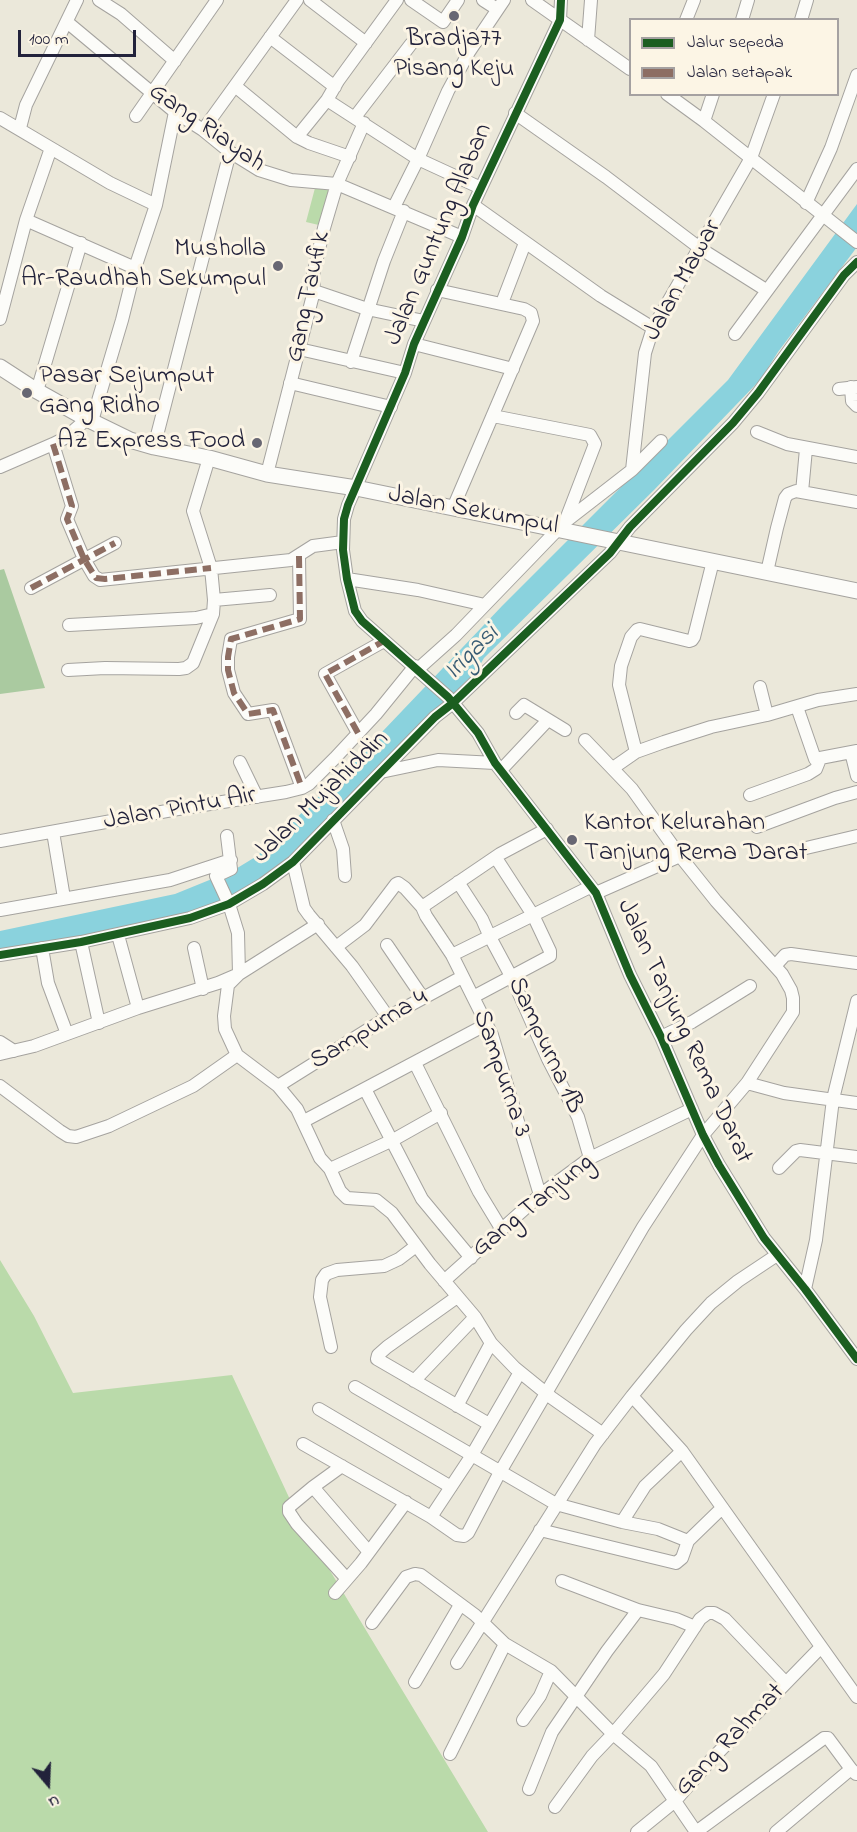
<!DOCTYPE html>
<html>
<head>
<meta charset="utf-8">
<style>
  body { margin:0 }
  #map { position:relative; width:857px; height:1832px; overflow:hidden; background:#ebe8da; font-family:"Indie Flower",sans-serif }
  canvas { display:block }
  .legend { position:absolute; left:629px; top:18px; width:210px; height:78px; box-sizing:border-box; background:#fcf5e5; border:2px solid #a5a1a1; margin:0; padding:8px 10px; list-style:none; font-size:18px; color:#22223b }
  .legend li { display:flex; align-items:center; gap:12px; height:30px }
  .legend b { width:30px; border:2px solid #a5a1a1 }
  .north { position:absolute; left:18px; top:1754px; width:60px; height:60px; -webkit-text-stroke:4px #fcf5e5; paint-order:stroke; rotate:161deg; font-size:16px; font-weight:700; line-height:24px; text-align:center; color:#22223b }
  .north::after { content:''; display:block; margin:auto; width:21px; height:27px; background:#22223b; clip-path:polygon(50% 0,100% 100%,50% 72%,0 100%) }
  .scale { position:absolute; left:18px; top:30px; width:118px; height:27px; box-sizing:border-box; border:3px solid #22223b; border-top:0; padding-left:8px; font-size:18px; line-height:21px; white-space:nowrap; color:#22223b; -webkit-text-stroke:4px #fcf5e5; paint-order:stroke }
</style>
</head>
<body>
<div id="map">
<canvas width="857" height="1832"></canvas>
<ul class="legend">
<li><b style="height:8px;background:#1b5e20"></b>Jalur sepeda</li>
<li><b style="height:8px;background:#8d6e63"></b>Jalan setapak</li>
</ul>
<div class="north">U</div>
<div class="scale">100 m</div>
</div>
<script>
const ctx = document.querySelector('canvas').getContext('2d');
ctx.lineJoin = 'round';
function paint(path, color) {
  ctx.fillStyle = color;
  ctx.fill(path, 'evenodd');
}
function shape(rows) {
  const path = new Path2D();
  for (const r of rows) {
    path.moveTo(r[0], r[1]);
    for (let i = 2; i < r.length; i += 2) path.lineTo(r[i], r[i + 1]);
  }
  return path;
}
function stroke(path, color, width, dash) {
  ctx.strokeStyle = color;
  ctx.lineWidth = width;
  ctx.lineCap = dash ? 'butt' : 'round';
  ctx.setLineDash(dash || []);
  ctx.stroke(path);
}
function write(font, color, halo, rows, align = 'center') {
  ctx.font = font + ' "Indie Flower",sans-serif';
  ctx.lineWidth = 6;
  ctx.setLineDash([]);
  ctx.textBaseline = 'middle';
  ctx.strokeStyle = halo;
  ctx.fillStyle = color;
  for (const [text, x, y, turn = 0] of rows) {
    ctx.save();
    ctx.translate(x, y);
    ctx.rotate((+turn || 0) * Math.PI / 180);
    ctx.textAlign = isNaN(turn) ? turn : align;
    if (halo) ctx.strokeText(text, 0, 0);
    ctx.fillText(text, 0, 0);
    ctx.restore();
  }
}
const green = shape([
  [315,188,328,190,330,194,323,226,306,222],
  [0,1260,34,1316,73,1393,232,1375,300,1521,488,1832,0,1832]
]);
const forest = shape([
  [4,569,45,688,0,694,0,570]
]);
const water = shape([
  [857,204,857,247,778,352,761,379,654,490,484,658,476,672,382,762,271,875,235,898,182,918,0,956,0,931,175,894,234,870,257,856,342,774,502,606,728,380]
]);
const minor = shape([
  [99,0,121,14,175,61],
  [310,0,366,43],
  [411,0,443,22,458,0],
  [483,0,497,9],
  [532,0,630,69],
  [561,0,560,20,473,205,462,237,414,344,405,373,348,505,344,519,343,550,347,579,355,611,362,621,448,697,478,733,495,763,596,893,630,975,661,1037,703,1135,719,1165,764,1238,805,1289,857,1359],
  [686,20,694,0],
  [742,20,748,0],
  [801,20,807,0],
  [67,22,175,112,203,130,230,152,259,170,291,180,337,184,462,237],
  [270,37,335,87],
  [588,40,591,0],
  [235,86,297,137,327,100,338,81,397,0],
  [667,94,704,121,857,242],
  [327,100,418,159,481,188],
  [515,113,606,177,701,249,766,290],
  [136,116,217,0],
  [355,117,411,44],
  [0,118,110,183,156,205],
  [704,121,713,94],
  [20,128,26,105,77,0],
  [203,130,297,0],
  [297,137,309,143,350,157],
  [806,203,831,148,857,75],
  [473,205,601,296,653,328],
  [394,207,418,159,448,91,469,52,504,0],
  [26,220,135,268],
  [437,290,524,309,531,313,533,321,453,508],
  [314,291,367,309,424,321],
  [502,303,525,243],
  [0,319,26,220,51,148],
  [735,334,857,169],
  [414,344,513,369],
  [299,349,405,373],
  [351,362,384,261,404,211],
  [290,383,391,407],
  [851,387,852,401,857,406],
  [839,389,857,387],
  [37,391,81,243],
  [92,421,122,320,135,268,156,205,175,112],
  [757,432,787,444,857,457],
  [53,444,72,506,67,519,84,559,94,576,100,580,291,560,313,546,343,542],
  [154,447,230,152],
  [0,467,53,444,65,438,87,419],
  [632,470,661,441],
  [267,474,314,291,313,275,324,228,337,184,364,123],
  [802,492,806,449],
  [565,522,632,470,645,353,653,328,751,158,774,94],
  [299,556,300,619,231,639,228,657,228,670,234,693,248,714,273,710,302,788],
  [767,572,777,528,785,498,788,494,796,491,857,502],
  [347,579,418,590,485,605],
  [31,588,115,543],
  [214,600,270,595],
  [69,625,196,618,213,614],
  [418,669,456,635,565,522,595,444,590,435,493,416],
  [68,670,105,668,179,669,186,668,193,663,213,614,214,600,211,568,193,511,209,458],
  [797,707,815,759,857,751],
  [516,713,524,705,565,730],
  [767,715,818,700,857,694],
  [358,733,325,674,384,641],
  [636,752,619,685,621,666,631,637,637,630,640,629,689,641,692,640,694,637,713,561],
  [851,752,857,776],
  [240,762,257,797],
  [613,768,636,752,664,742,711,727,767,715,760,687],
  [501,770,548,720],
  [381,772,438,760,495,763],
  [750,795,808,774,816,769,820,759],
  [333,820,343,849,345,876],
  [757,827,835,798,857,792],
  [53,832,64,898],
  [227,836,231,869,216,876,229,904,238,933,239,974,228,985,224,1016,225,1029,237,1055],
  [0,841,178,809,286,792,302,788,309,784,335,758,376,714,415,666],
  [806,848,857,836],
  [293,862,304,908,309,915,352,966,388,1017],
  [458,882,482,919,490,937,512,978,548,1059,578,1117,590,1158],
  [596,893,680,856],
  [422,907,500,854,547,829],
  [0,910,170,880,231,860],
  [118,935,138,1008],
  [81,942,99,1023],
  [387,945,423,998],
  [336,947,365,925,396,884,398,883,405,888,422,907,426,916,452,955,492,1035,540,1195],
  [42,948,48,983,67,1034],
  [194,948,203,989],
  [0,955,81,942,190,918,229,904,263,884,293,862,435,717,453,703,610,553,630,527,733,423,758,393,844,275,857,262],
  [452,955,590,887],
  [775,966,785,955,791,954,857,963],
  [473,997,550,956,550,951,533,915,496,858],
  [661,1037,692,1022,750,986],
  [0,1042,14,1051],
  [0,1054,34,1046,138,1008,218,983,239,974,318,924],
  [415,1063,479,1192,502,1230],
  [747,1083,784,1093,857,1103],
  [0,1086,60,1131,68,1136,76,1137,109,1126,193,1086,237,1055,278,1086,297,1109,320,1158,330,1169,393,1140,441,1113],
  [278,1086,388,1017,462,977],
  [365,1089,422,1199,471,1258],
  [304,1121,487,1024],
  [779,1168,796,1151,800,1150,857,1157],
  [330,1169,340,1191,347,1198,376,1200,392,1213,430,1264,475,1317,491,1343,515,1368,552,1398,603,1434],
  [444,1281,540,1195,590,1158,692,1109],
  [805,1289,816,1240,833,1099,857,1001],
  [457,1297,387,1347,378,1355,377,1359,489,1424],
  [331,1347,320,1297,322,1280,326,1274,337,1270,384,1266,399,1259,416,1246],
  [414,1381,475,1317],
  [355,1387,556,1504,622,1522,658,1529,688,1541],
  [632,1396,686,1330,711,1303,738,1281,777,1255],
  [457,1406,491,1343],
  [319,1409,451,1487],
  [303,1444,431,1517,472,1455,520,1372],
  [342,1466,313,1487,289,1507,289,1512,297,1524,347,1579],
  [313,1487,369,1552],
  [431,1517,457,1535,464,1536,468,1533,500,1472,643,1227,703,1135,747,1083,793,1012,793,998,791,990,782,974,716,901,680,856,632,789,585,740],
  [622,1522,645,1486,682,1451],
  [540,1530,676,1563,682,1558,688,1541,722,1508],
  [562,1581,638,1610,676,1619,695,1627],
  [335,1593,361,1563,406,1502],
  [372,1623,406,1577,415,1574,421,1575,475,1615,505,1644,551,1671,613,1734,664,1674,700,1619,708,1613,714,1613,725,1619,786,1683],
  [457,1663,595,1444,632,1396,682,1451,857,1697],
  [415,1682,460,1605],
  [523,1720,540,1696,551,1671],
  [450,1754,505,1644],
  [529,1789,552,1732,607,1651,638,1610],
  [555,1807,592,1756,613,1734,651,1766,696,1832,824,1738,828,1738,851,1769],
  [637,1832,675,1801,711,1760,821,1647],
  [776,1832,851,1769,856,1774]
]);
const major = shape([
  [0,367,37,391,87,419,130,440,154,447,209,458,267,474,356,488,857,591]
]);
const quiet = shape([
  [53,444,72,506,67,519,84,559,96,578,105,579,211,568],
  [299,556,300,619,231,639,228,657,228,670,234,693,248,714,273,710,302,788],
  [31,588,115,543],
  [358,733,325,674,384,641]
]);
const cycleway = shape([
  [561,0,560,20,473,205,462,237,414,344,405,373,348,505,344,519,343,550,347,579,355,611,362,621,448,697,478,733,495,763,596,893,630,975,661,1037,703,1135,719,1165,764,1238,805,1289,857,1359],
  [0,955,81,942,190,918,229,904,263,884,293,862,435,717,453,703,610,553,630,527,733,423,758,393,844,275,857,262]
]);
const markers = [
  [454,16,6,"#686773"],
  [278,266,6,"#686773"],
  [27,393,6,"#686773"],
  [257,443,6,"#686773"],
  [572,840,6,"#686773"]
];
const poiNames = [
  ["Bradja77",454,41,"center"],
  ["Pisang Keju",454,71,"center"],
  ["Musholla",266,251],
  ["Ar-Raudhah Sekumpul",266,281],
  ["Pasar Sejumput",39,378,"left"],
  ["Gang Ridho",39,408,"left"],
  ["AZ Express Food",245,443],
  ["Kantor Kelurahan",584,825,"left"],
  ["Tanjung Rema Darat",584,855,"left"]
];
const streetNames = [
  ["Gang Riayah",206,129,35],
  ["Jalan Guntung Alaban",440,235,-67],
  ["Jalan Mawar",684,281,-61],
  ["Gang Taufik",310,297,-78],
  ["Jalan Sekumpul",473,512,11],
  ["Jalan Mujahiddin",322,798,-44],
  ["Jalan Pintu Air",180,810,-10],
  ["Sampurna 4",370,1031,-31],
  ["Jalan Tanjung Rema Darat",683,1032,65],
  ["Sampurna 1B",544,1046,65],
  ["Sampurna 3",500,1074,71],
  ["Gang Tanjung",534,1207,-39],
  ["Gang Rahmat",731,1741,-46]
];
const waterNames = [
  ["Irigasi",473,654,-45]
];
paint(green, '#badaaa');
paint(forest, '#aacaa0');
paint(water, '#8ad2dd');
stroke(minor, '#a5a39f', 14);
stroke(major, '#a5a39f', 17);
stroke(minor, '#fcfcf9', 12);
stroke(major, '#fcfcf9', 15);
stroke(quiet, '#8d6e63', 6, [12, 6]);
stroke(cycleway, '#1b5e20', 8);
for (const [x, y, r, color] of markers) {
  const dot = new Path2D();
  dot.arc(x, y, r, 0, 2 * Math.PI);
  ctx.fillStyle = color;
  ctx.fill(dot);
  stroke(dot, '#fcf5e5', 2);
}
write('26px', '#22223b', '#fcf5e5', poiNames, 'right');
write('26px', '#22223b', '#fcf5e5', streetNames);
write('italic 27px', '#385c74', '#fcf5e5', waterNames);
</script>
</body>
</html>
